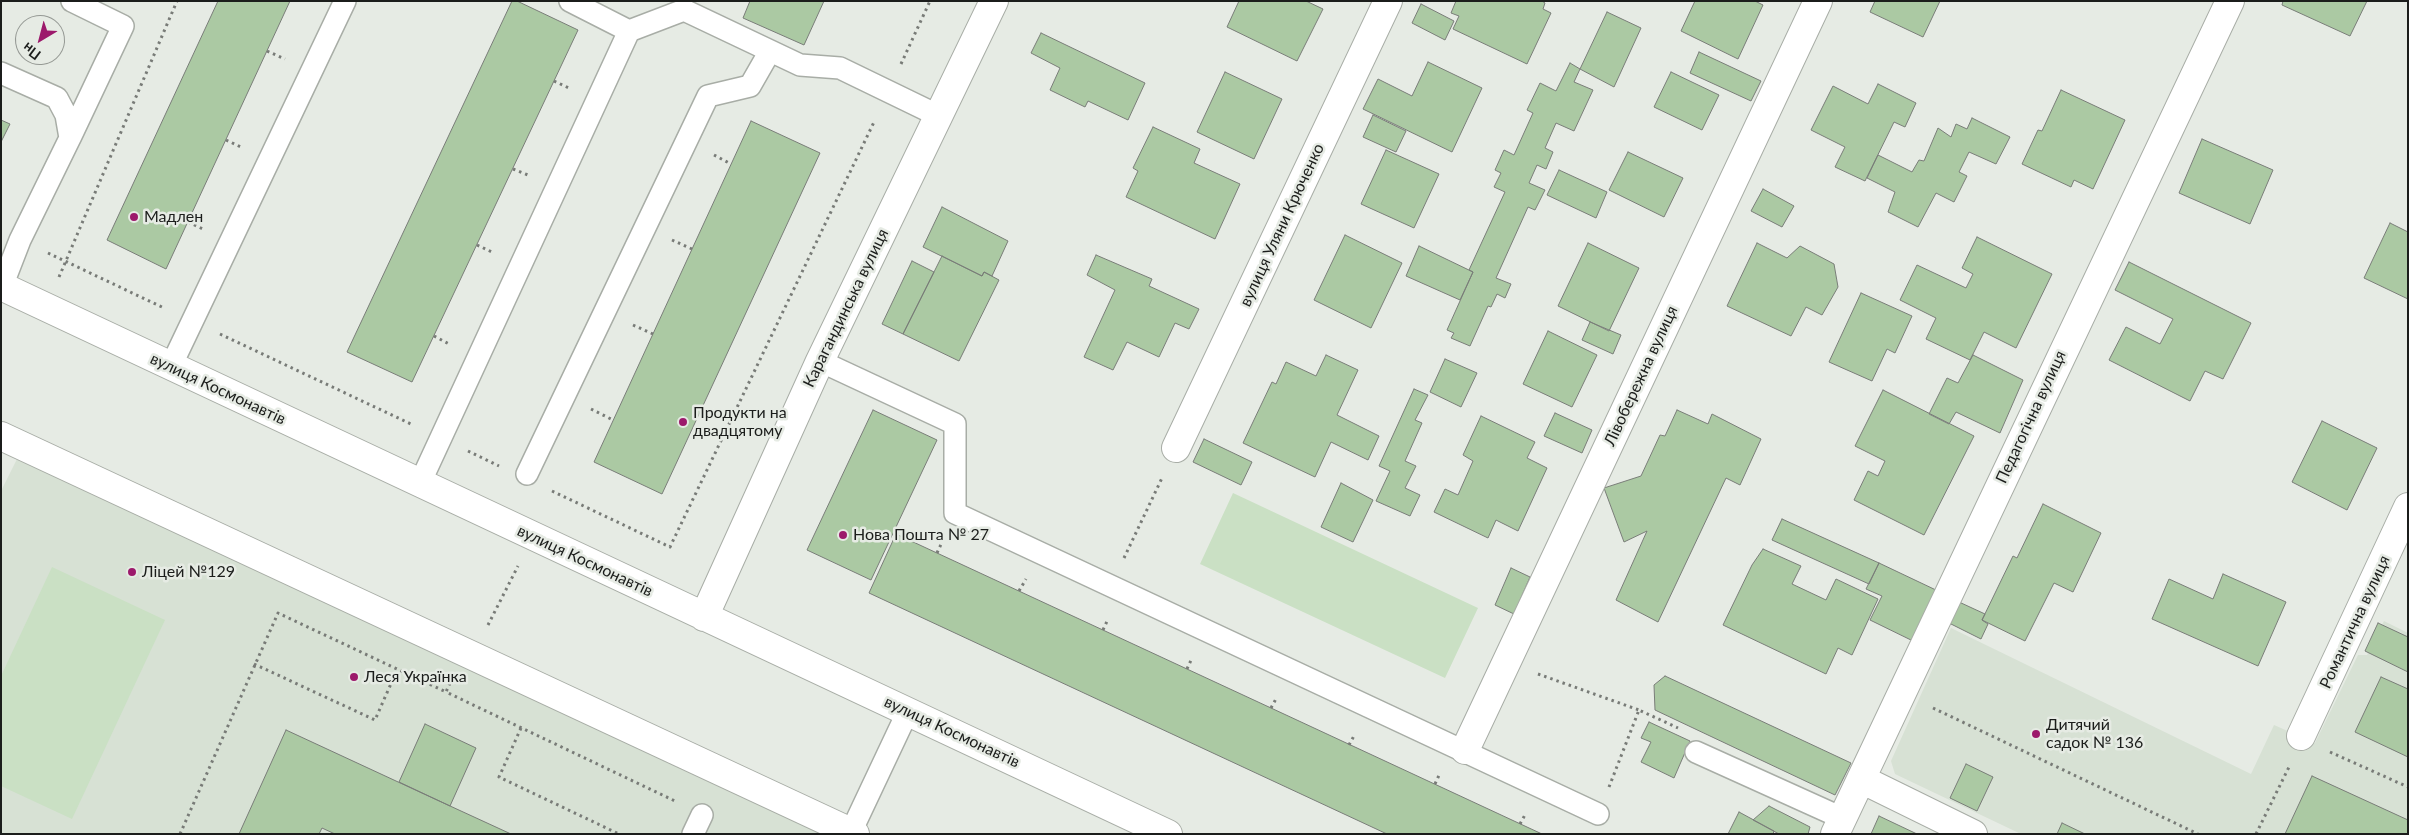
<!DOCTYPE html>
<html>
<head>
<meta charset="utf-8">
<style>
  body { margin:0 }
  #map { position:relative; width:2409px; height:835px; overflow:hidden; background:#e6ebe4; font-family:Lato,sans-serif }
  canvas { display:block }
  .frame { position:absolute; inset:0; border:2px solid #1b1d1b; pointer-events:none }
  .north { position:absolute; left:15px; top:15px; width:50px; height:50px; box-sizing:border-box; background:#e6ebe4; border:1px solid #959994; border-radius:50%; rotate:217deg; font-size:14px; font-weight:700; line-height:20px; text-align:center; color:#1b1d1b }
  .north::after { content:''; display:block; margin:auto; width:18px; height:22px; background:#9c196b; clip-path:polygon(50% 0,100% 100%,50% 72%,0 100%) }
</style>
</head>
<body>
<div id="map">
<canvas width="2409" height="835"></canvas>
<div class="frame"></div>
<div class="north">Пн</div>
</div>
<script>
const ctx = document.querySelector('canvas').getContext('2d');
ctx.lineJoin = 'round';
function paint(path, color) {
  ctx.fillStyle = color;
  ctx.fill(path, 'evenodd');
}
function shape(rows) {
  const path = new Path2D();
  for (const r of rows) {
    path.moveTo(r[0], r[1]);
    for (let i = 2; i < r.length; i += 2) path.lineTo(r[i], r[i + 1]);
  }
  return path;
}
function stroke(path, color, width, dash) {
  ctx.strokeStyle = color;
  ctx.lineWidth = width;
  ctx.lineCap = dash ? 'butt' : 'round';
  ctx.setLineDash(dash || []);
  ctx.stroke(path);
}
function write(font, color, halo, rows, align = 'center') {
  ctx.font = font + ' Lato,sans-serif';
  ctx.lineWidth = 5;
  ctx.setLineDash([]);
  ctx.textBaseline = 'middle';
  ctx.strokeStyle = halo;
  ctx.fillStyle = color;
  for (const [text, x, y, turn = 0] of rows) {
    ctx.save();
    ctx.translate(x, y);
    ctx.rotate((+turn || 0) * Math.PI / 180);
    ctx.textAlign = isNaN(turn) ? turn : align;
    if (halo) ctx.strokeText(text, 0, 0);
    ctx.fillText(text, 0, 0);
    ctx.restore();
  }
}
const built = shape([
  [18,457,823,834,1,834,1,491],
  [2384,621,2408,633,2408,834,2021,834,1895,774,1891,761,1951,628,2251,774,2274,725,2315,743,2358,655,2367,655]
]);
const green = shape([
  [1233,493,1478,608,1445,678,1200,564],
  [52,567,165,620,72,819,1,786,1,676]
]);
const building = shape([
  [218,1,290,1,166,269,107,240,218,1],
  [512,1,517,1,578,30,412,382,347,352,512,1],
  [750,1,824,1,804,45,743,18,750,1],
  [1239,1,1306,1,1323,9,1297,61,1227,27,1239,1],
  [1456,1,1542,1,1545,3,1543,9,1551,13,1527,64,1453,29,1459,16,1451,13,1456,1],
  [1695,1,1755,1,1763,5,1738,59,1681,31,1695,1],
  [1875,1,1940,1,1923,37,1870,12,1875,1],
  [2283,1,2367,1,2350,36,2282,5,2283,1],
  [1421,4,1454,21,1445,40,1412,23,1421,4],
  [1607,12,1641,28,1614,87,1580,69,1607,12],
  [1041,33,1145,83,1128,120,1088,101,1085,107,1050,90,1060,68,1031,53,1041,33],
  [1699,52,1761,81,1751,101,1690,73,1699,52],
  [1428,62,1482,88,1452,152,1363,109,1378,79,1412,96,1428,62],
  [1570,63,1580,69,1574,82,1593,90,1574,131,1556,123,1545,148,1553,152,1546,169,1537,165,1529,183,1545,190,1535,210,1528,207,1496,278,1511,284,1505,298,1497,294,1491,307,1488,306,1470,346,1451,338,1454,333,1447,330,1473,272,1469,270,1505,192,1494,187,1501,173,1495,170,1504,150,1514,155,1533,113,1527,110,1540,83,1556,91,1570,63],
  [1225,72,1282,99,1254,159,1197,132,1225,72],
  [1671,72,1719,95,1702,130,1654,107,1671,72],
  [1878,84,1916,103,1905,127,1894,122,1865,181,1835,167,1845,147,1811,130,1833,86,1868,104,1878,84],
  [2061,90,2125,120,2093,189,2074,180,2071,187,2022,164,2038,130,2042,131,2061,90],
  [1373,115,1406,131,1396,152,1363,137,1373,115],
  [1972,118,2010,137,1996,164,1969,152,1959,172,1967,176,1954,202,1936,193,1918,227,1888,212,1895,192,1867,178,1878,155,1912,172,1919,160,1924,161,1938,128,1951,137,1956,124,1967,129,1972,118],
  [1,120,10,124,1,142,1,120],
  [751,121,820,153,662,494,594,462,751,121],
  [1153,127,1200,149,1194,163,1240,184,1215,239,1126,197,1138,171,1133,168,1153,127],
  [2202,139,2273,170,2250,224,2179,193,2202,139],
  [1386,150,1439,174,1414,228,1361,204,1386,150],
  [1628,152,1683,178,1664,217,1609,190,1628,152],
  [1559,170,1607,192,1596,218,1547,195,1559,170],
  [1763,189,1794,206,1782,227,1751,211,1763,189],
  [942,207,1008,241,992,276,984,272,982,276,923,247,942,207],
  [2390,223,2408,232,2408,299,2364,278,2390,223],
  [1345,235,1402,263,1371,328,1314,300,1345,235],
  [1977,237,2052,274,2016,348,1984,332,1970,360,1926,339,1936,318,1900,300,1917,265,1966,288,1973,274,1962,268,1977,237],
  [1588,243,1639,268,1609,331,1558,306,1588,243],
  [1757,243,1787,258,1800,246,1834,264,1838,287,1822,315,1806,307,1791,336,1727,306,1757,243],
  [1419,246,1473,272,1460,300,1406,276,1419,246],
  [1096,255,1152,279,1149,286,1199,309,1189,329,1175,323,1159,357,1127,342,1113,370,1084,357,1115,290,1087,275,1096,255],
  [942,256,982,276,984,272,999,280,959,361,903,334,942,256],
  [912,261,934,272,903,334,882,324,912,261],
  [2129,262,2251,323,2223,379,2205,371,2190,401,2109,360,2126,327,2160,344,2173,319,2115,290,2129,262],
  [1861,293,1912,316,1895,353,1887,349,1872,381,1829,362,1861,293],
  [1590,322,1621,335,1613,354,1582,340,1590,322],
  [1548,331,1597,355,1572,407,1523,384,1548,331],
  [1326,355,1358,370,1337,415,1379,436,1368,460,1331,442,1315,477,1243,443,1272,382,1276,384,1286,362,1316,376,1326,355],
  [1973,355,2023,380,2000,433,1956,412,1949,424,1929,414,1947,378,1958,383,1973,355],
  [1445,359,1477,373,1461,407,1430,392,1445,359],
  [1414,389,1428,395,1415,420,1422,423,1405,461,1416,466,1405,488,1420,495,1410,516,1376,501,1390,471,1379,466,1414,389],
  [1883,390,1974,436,1924,535,1854,500,1868,471,1878,476,1885,461,1855,446,1883,390],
  [873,410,937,440,871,580,807,550,873,410],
  [1677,410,1708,424,1712,414,1761,439,1740,485,1726,478,1658,622,1616,600,1647,531,1624,542,1604,488,1641,476,1660,435,1665,436,1677,410],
  [1555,413,1592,430,1582,453,1544,436,1555,413],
  [1481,416,1535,442,1527,458,1547,468,1518,531,1496,520,1488,538,1434,512,1445,489,1458,495,1473,461,1463,455,1481,416],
  [2322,421,2377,448,2347,510,2292,482,2322,421],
  [1204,439,1252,462,1241,485,1193,462,1204,439],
  [1341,483,1373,500,1353,542,1321,527,1341,483],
  [2043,504,2101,533,2073,592,2054,583,2025,641,1982,620,2013,556,2017,558,2043,504],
  [1782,519,1879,563,1869,584,1772,540,1782,519],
  [896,534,1271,708,1542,834,1387,834,869,593,896,534],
  [1763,549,1801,566,1792,584,1826,600,1836,579,1878,599,1852,655,1838,648,1826,674,1723,625,1752,565,1763,549],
  [1879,563,1938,591,1913,641,1870,620,1882,596,1866,589,1879,563],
  [1511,568,1530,577,1514,614,1495,605,1511,568],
  [2223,574,2286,602,2258,666,2152,619,2169,579,2213,599,2223,574],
  [1959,602,1985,614,1982,620,1988,624,1981,639,1949,623,1959,602],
  [2378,623,2408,637,2408,672,2365,651,2378,623],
  [1665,676,1851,763,1835,795,1655,710,1654,685,1665,676],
  [2381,677,2408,689,2408,757,2355,732,2381,677],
  [1649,722,1690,741,1674,778,1641,762,1651,742,1641,738,1649,722],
  [425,724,476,748,450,806,399,782,425,724],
  [286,730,424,794,511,834,335,834,322,828,319,834,239,834,286,730],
  [1966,764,1993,777,1977,811,1950,798,1966,764],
  [2312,776,2408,820,2408,834,2285,834,2312,776],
  [1769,806,1810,827,1808,834,1779,834,1753,820,1769,806],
  [1739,812,1774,831,1773,834,1728,834,1739,812],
  [1879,816,1917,834,1871,834,1879,816],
  [2062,823,2085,834,2057,834,2062,823]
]);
const path = shape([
  [267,51,285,59],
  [901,64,930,1],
  [554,81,569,88],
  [226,140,241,147],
  [714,155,731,164],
  [513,169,528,175],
  [188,222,203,229],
  [672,240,692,249],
  [477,245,492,252],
  [48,253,164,308],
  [59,277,177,1],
  [633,325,653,334],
  [220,334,413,425],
  [434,336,451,345],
  [591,409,613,420],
  [468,451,499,466],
  [552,491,670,547,875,120],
  [937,553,943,540],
  [1124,558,1162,478],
  [1019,591,1026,579],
  [488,625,518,566],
  [1103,630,1108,619],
  [254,664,375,720,397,670],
  [1187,669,1192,658],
  [1538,674,1639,710],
  [450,683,446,692,675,801],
  [1271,708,1277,697],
  [1933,708,2198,834],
  [521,728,499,777,619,834],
  [1349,745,1355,734],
  [2330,752,2408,787],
  [1435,784,1440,773],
  [1609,787,1639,710,1678,728],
  [1520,824,1526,813],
  [180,834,278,613,446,692],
  [2256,834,2289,767]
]);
const lane = shape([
  [570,1,629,31,684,10,800,65,840,68,939,116],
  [1,73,57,98,66,115,70,138,20,240,1,289],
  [70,138,123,26,72,1],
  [820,361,955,424,955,513,1598,814],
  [171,366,345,1],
  [527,474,708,96,750,86,770,51],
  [420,483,629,31],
  [1696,752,1842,818],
  [693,834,702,815],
  [850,834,908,711]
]);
const street = shape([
  [1,286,1168,834],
  [1,436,855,834],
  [1176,448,1388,1],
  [704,617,820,361,994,1],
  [2301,736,2408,507],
  [1465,750,1818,1],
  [1861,779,1973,834],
  [1835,834,2230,1]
]);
const markers = [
  [134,217,5,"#9c196b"],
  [683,422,5,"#9c196b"],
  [843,535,5,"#9c196b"],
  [132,572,5,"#9c196b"],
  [354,677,5,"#9c196b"],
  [2036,734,5,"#9c196b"]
];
const poiNames = [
  ["Мадлен",144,217],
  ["Продукти на",693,413],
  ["двадцятому",693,431],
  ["Нова Пошта № 27",853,535],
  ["Ліцей №129",142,572],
  ["Леся Українка",364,677],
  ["Дитячий",2046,725],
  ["садок № 136",2046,743]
];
const streetNames = [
  ["вулиця Уляни Крюченко",1282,225,-65],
  ["Карагандинська вулиця",846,308,-64],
  ["Лівобережна вулиця",1641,376,-65],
  ["вулиця Космонавтів",218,389,25],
  ["Педагогічна вулиця",2031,417,-65],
  ["вулиця Космонавтів",585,561,25],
  ["Романтична вулиця",2355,622,-65],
  ["вулиця Космонавтів",952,732,25]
];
paint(built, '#d7e1d4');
paint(green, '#cae0c4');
paint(building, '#abc9a3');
stroke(building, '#797d78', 1);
stroke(lane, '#a8ada6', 24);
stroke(street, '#a8ada6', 30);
stroke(path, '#787b77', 3, [2.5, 4]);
stroke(lane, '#fff', 21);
stroke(street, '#fff', 28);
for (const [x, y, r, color] of markers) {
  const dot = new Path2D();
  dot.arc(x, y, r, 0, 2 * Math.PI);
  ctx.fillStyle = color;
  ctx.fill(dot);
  stroke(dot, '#e6ebe4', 2);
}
write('16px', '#1b1d1b', '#e6ebe4', poiNames, 'left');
write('16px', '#1b1d1b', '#e6ebe4', streetNames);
</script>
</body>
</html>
